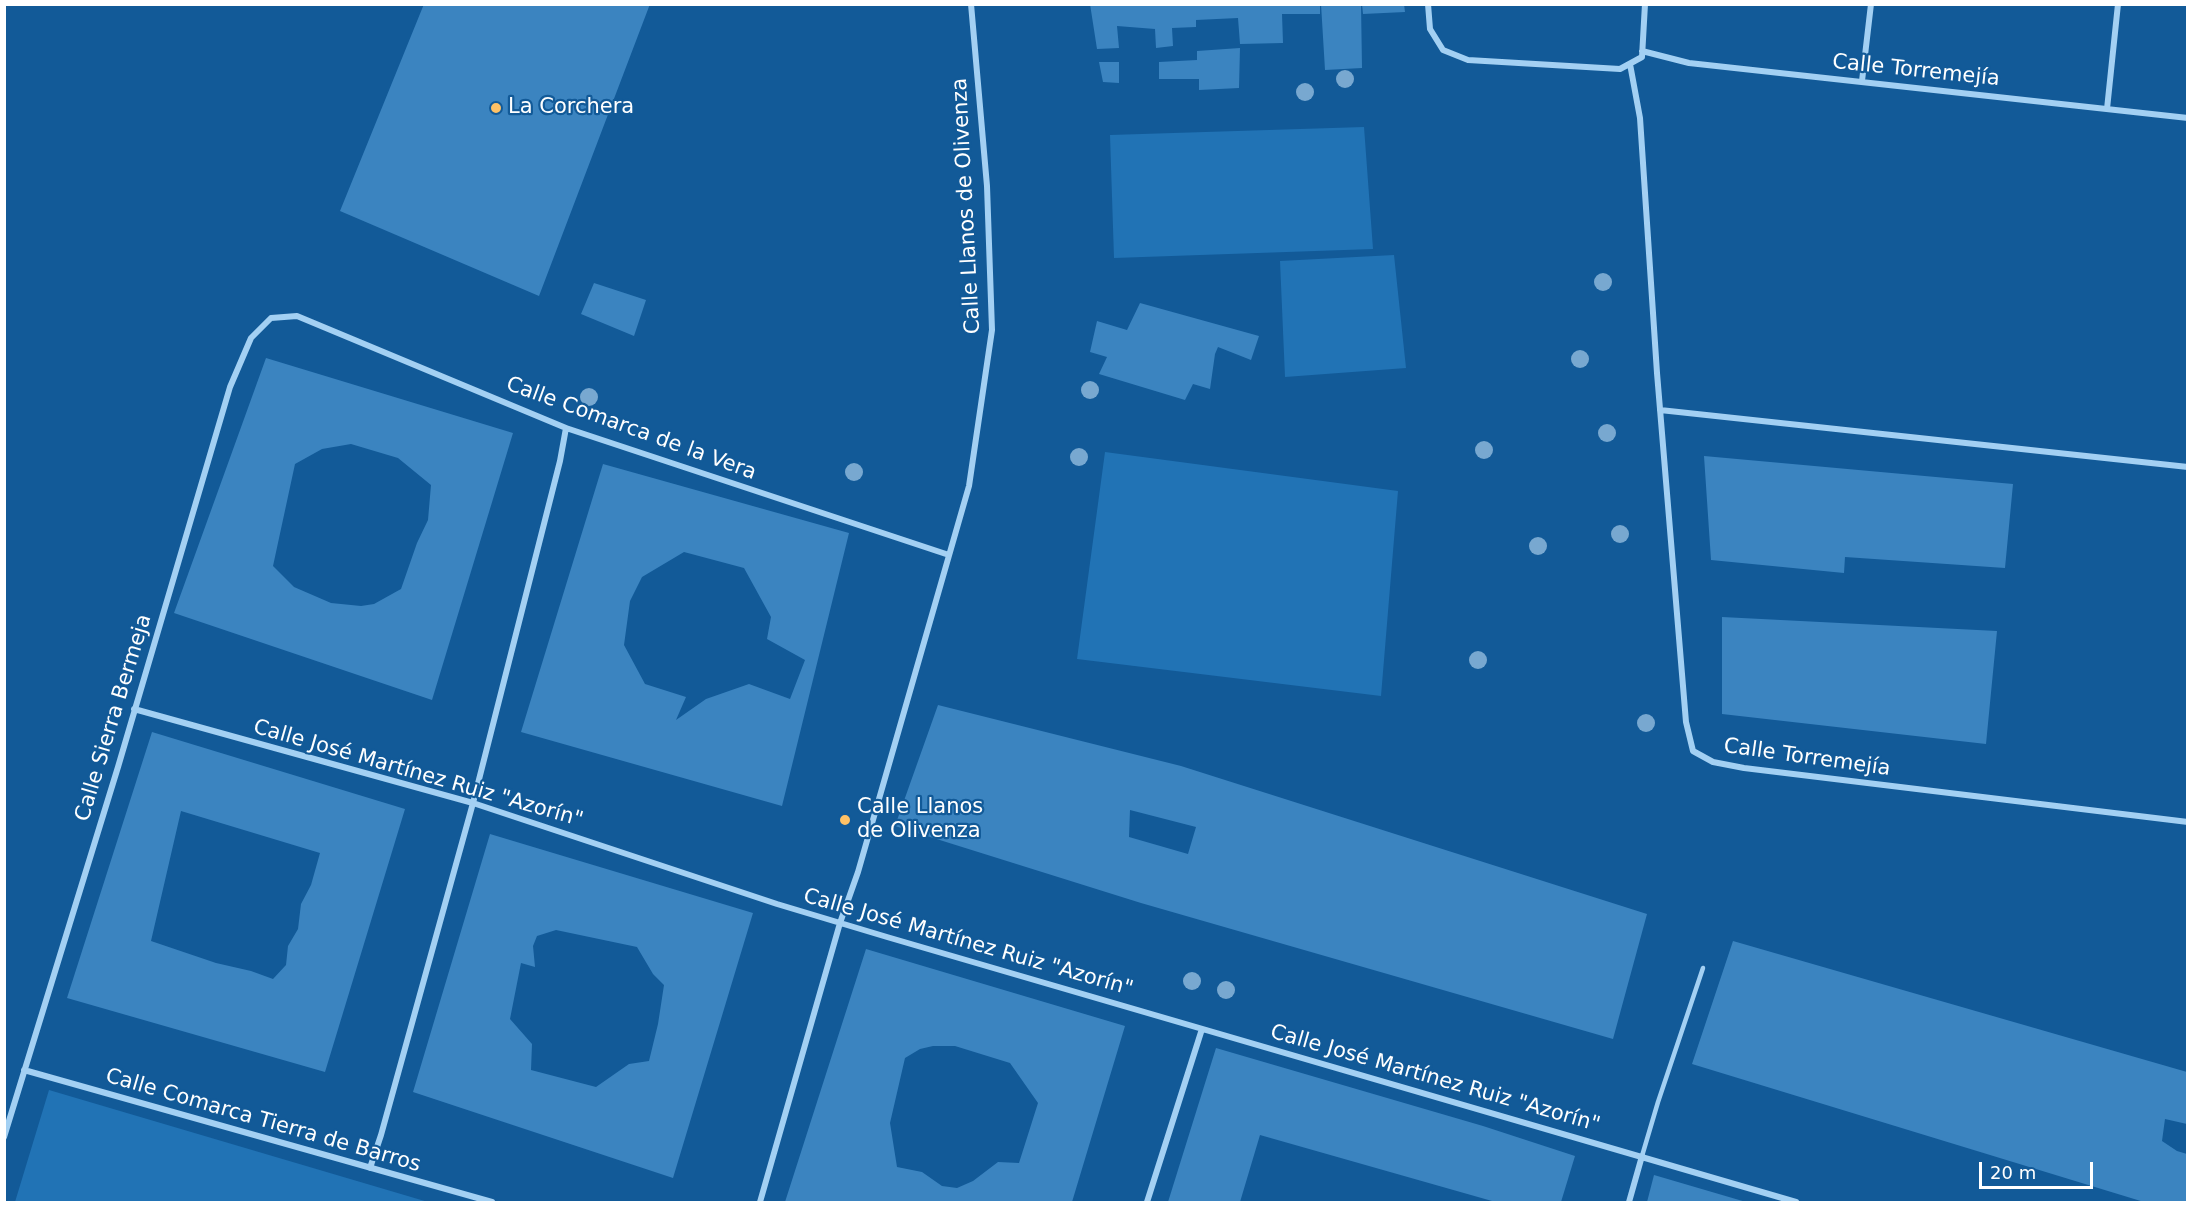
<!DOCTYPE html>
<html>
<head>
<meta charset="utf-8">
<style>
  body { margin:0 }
  #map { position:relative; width:2192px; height:1207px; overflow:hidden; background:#125a98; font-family:"DejaVu Sans",sans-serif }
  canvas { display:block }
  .frame { position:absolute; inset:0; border:6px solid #fff; pointer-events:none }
  .scale { position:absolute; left:1979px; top:1162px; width:114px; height:27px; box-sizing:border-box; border:3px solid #fff; border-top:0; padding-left:8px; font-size:18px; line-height:21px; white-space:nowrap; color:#fff; -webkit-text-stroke:4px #125a98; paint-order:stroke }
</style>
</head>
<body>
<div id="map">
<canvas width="2192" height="1207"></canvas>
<div class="frame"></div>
<div class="scale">20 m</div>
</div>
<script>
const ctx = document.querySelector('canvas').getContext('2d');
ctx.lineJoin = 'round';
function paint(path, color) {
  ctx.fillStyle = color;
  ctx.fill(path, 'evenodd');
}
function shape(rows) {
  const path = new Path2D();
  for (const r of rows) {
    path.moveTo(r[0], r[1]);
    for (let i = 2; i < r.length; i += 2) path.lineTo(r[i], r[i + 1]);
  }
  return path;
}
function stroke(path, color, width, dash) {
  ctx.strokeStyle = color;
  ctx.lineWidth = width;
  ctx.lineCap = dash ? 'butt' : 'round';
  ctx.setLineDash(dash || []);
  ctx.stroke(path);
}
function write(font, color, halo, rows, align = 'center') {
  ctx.font = font + ' "DejaVu Sans",sans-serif';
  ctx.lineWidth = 4.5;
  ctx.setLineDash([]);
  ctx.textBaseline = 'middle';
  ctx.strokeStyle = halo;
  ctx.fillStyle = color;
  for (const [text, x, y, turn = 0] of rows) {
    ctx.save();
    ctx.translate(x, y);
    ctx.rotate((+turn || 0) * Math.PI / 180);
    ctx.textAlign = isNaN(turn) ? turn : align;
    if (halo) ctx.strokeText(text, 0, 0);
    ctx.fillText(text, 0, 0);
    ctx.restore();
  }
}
const green = shape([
  [1364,127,1373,249,1114,258,1110,135],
  [1394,255,1406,368,1285,377,1280,261],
  [1105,452,1398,491,1381,696,1077,659],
  [49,1090,428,1202,15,1202]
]);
const building = shape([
  [424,4,650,4,539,296,340,211],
  [1090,4,1320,4,1320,14,1282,14,1283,43,1240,44,1238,18,1196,20,1196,27,1172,28,1173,46,1156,48,1155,29,1117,26,1119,48,1097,49],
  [1321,4,1361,4,1362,68,1325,70],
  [1362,4,1404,4,1405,12,1363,14],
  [1240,48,1239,88,1199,90,1199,79,1159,79,1159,62,1197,60,1197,51],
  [1099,62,1119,62,1119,83,1103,82],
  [594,283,646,300,634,336,581,314],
  [1140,303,1259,336,1251,360,1218,347,1215,354,1210,389,1193,384,1185,400,1099,374,1107,357,1090,352,1097,321,1127,330],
  [266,358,513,433,432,700,174,613],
  [351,444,398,458,431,485,428,520,417,543,401,589,374,604,361,606,331,603,294,587,273,566,295,464,322,449],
  [1704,456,2013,484,2005,568,1845,557,1844,573,1711,560],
  [603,464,849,533,782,806,521,732],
  [684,552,744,568,771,617,767,639,805,660,790,699,749,684,706,699,676,720,686,697,645,684,624,645,630,601,642,577],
  [1722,617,1997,631,1986,744,1722,714],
  [938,705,1181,766,1647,914,1613,1039,1141,903,895,826],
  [1130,810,1196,827,1188,854,1129,837],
  [152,732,405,809,325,1072,67,998],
  [181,811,320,853,311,885,301,904,298,929,288,946,286,965,273,979,251,971,216,963,151,941],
  [490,834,753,913,673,1178,413,1092],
  [556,930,637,947,653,974,664,985,658,1024,649,1061,629,1064,596,1087,531,1070,532,1044,510,1019,521,963,535,967,533,946,537,936],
  [1733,941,2187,1072,2187,1124,2165,1119,2162,1141,2177,1151,2187,1154,2187,1202,2144,1202,1692,1064],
  [866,949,1125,1026,1072,1202,785,1202],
  [933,1046,955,1046,1010,1063,1038,1103,1019,1163,998,1162,973,1181,957,1188,942,1186,922,1172,897,1167,890,1123,905,1058,920,1049],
  [1216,1048,1483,1126,1575,1156,1561,1202,1492,1202,1492,1201,1260,1135,1240,1202,1168,1202],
  [1654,1175,1746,1202,1647,1202]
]);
const lane = shape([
  [1642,1156,1658,1102,1703,968]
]);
const street = shape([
  [1428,4,1430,29,1443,50,1468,60,1620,69,1642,57,1645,4],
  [1642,51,1689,63,2188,118],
  [1630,64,1640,118,1657,373,1686,722,1693,751,1713,762,1744,768,2188,822],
  [1862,81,1871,4],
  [2107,109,2118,4],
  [1660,410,2188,467],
  [134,709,473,803,777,904,887,937,1796,1202],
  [24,1070,492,1202],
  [4,1137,118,767,230,387,251,338,271,318,297,316,566,428,949,555],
  [370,1168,381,1135,473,803,560,461,566,428],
  [760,1202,840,923,858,872,969,486,992,330,987,186,971,4],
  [1147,1202,1202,1029],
  [1629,1202,1642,1156]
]);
const trees = [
  [1345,79],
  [1305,92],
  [1603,282],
  [1580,359],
  [1090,390],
  [589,397],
  [1607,433],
  [1484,450],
  [1079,457],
  [854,472],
  [1620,534],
  [1538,546],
  [1478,660],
  [1646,723],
  [1192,981],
  [1226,990]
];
const markers = [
  [496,108,6,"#ffc266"],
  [845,820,6,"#ffc266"]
];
const streetNames = [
  ["Calle Torremejía",1916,71,6],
  ["Calle Llanos de Olivenza",967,206,-93],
  ["Calle Comarca de la Vera",631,429,20],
  ["Calle Sierra Bermeja",114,718,-73],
  ["Calle Torremejía",1807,758,8],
  ["Calle José Martínez Ruiz \"Azorín\"",418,774,16],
  ["Calle José Martínez Ruiz \"Azorín\"",968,943,16],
  ["Calle José Martínez Ruiz \"Azorín\"",1435,1079,16],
  ["Calle Comarca Tierra de Barros",263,1121,16]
];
const poiNames = [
  ["La Corchera",508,108],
  ["Calle Llanos",857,808],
  ["de Olivenza",857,832]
];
paint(green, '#2173b5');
paint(building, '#3b84c0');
stroke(lane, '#a3d0f3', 4.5);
stroke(street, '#a3d0f3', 6);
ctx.fillStyle = '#78a8d0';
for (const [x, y] of trees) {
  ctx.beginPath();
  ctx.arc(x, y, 9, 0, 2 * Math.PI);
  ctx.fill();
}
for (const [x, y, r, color] of markers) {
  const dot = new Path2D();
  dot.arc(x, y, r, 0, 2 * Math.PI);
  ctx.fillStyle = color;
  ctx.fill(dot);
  stroke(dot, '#125a98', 2);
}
write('21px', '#fff', '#125a98', streetNames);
write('21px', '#fff', '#125a98', poiNames, 'left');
</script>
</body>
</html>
